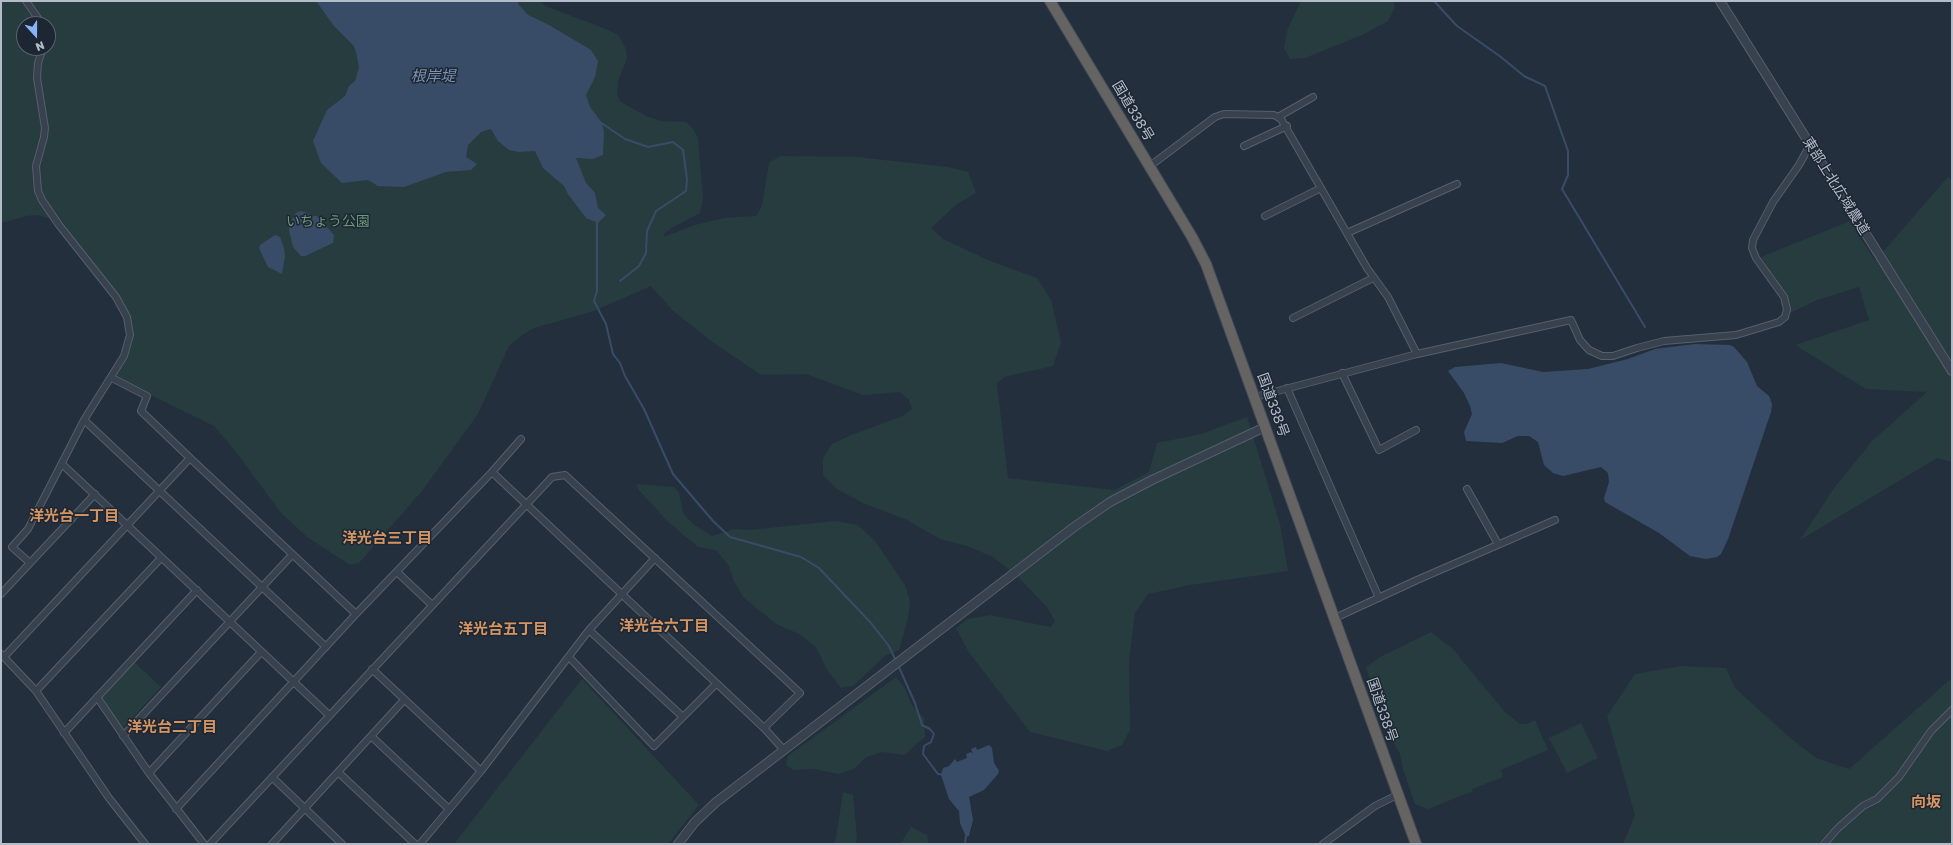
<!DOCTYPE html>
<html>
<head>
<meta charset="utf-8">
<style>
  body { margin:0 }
  #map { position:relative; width:1953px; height:845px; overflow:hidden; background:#242f3e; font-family:"Golos Text",sans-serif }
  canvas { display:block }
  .frame { position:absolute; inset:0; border:2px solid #b4bcc9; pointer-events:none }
  .north { position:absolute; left:16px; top:16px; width:40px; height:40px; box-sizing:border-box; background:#1d2633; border:1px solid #59626f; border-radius:50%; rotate:159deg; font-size:11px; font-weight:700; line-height:16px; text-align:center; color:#b4bcc9 }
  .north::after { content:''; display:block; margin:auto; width:14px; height:18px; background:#8ab4f8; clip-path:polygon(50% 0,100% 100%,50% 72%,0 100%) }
</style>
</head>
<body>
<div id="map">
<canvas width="1953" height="845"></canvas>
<div class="frame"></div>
<div class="north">N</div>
</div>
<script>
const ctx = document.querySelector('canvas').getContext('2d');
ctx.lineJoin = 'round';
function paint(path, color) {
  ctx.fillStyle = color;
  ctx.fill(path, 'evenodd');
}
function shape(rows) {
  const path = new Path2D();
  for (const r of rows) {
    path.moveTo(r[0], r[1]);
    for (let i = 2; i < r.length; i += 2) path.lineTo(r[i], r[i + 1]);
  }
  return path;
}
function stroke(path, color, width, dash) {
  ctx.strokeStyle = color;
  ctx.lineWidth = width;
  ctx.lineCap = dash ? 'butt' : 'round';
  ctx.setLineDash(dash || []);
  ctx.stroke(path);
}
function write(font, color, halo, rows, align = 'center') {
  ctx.font = font + ' "Golos Text","Noto Sans JP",sans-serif';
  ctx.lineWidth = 3;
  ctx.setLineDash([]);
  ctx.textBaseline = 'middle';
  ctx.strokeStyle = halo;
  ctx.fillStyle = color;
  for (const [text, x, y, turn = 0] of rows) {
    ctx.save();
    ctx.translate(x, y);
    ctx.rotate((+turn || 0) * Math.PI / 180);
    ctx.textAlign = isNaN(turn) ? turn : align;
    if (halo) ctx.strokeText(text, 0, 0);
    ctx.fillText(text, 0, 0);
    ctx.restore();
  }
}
const green = shape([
  [1,1,541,1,545,6,606,29,619,36,626,49,627,59,618,81,617,95,621,102,648,117,662,121,686,122,693,129,698,138,703,198,700,213,673,227,665,233,663,237,695,225,725,218,756,216,762,206,769,163,780,156,856,157,948,167,968,172,976,193,957,204,931,228,943,239,990,261,1037,278,1051,300,1061,342,1053,366,1004,377,997,384,1008,478,1114,490,1149,472,1157,443,1201,434,1247,417,1280,524,1288,571,1190,585,1148,594,1135,613,1129,661,1130,730,1122,745,1107,751,1030,732,968,651,956,628,968,619,990,615,1051,627,1055,621,1047,607,1016,575,993,557,967,546,940,539,907,520,863,503,837,489,823,475,823,458,832,444,851,435,903,416,912,409,909,400,900,392,863,395,806,374,761,375,711,341,672,310,651,286,594,311,534,328,521,336,509,346,478,414,422,491,359,563,350,565,307,537,281,513,236,452,214,426,116,378,116,375,128,354,133,334,132,323,123,302,61,222,38,215,26,216,1,223],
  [24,24,48,24,48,48,24,48],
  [1301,1,1393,1,1395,7,1388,21,1362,35,1305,58,1290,59,1284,48,1288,28],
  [1948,177,1952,180,1952,462,1937,458,1800,540,1834,488,1873,440,1927,392,1866,389,1795,345,1869,320,1859,287,1817,300,1788,314,1768,268,1761,257,1850,221,1875,261],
  [636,484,674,487,679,492,683,513,694,525,712,536,734,529,749,530,836,521,858,525,875,541,905,585,910,601,908,618,899,650,885,656,853,686,841,688,826,668,816,647,799,634,776,624,743,597,733,579,729,566,716,550,698,547,668,522,639,490],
  [1431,632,1453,649,1505,712,1520,724,1527,724,1535,720,1548,750,1501,770,1503,777,1472,789,1473,791,1428,809,1415,804,1403,769,1400,754,1385,727,1366,667,1380,657],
  [134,662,161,687,125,726,121,728,102,698],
  [1681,666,1726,668,1735,688,1789,737,1816,758,1849,769,1952,678,1952,844,1623,844,1635,815,1607,716,1635,674],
  [896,677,905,688,912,705,924,718,925,737,904,755,882,752,866,757,854,769,838,774,815,769,793,770,786,765,788,756],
  [582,679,699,805,668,844,454,844],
  [1581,723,1598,758,1567,773,1549,738],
  [843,792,853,795,857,838,855,844,835,844],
  [911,827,927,835,929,844,900,844]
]);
const water = shape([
  [316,1,519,1,518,4,528,15,549,25,591,50,598,61,595,77,586,95,590,107,602,123,604,132,603,155,593,159,576,158,586,183,595,193,598,208,606,215,598,223,586,218,568,194,564,186,543,168,535,151,519,152,509,150,498,141,491,129,481,132,468,145,466,157,477,164,471,170,446,172,404,187,378,186,368,180,342,183,321,163,313,141,327,110,345,96,349,86,355,81,359,68,357,56,354,46,334,26],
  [300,211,305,212,311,216,317,216,334,235,333,243,305,256,301,256,293,247,289,231,289,224,296,213],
  [275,235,280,237,284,248,285,256,282,274,268,267,259,248,260,245],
  [1695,344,1730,345,1734,347,1747,362,1757,386,1769,396,1772,404,1771,412,1728,539,1721,554,1717,557,1706,559,1690,556,1659,533,1605,502,1604,498,1609,482,1608,473,1601,467,1563,476,1553,473,1544,465,1538,442,1529,436,1518,436,1502,443,1466,441,1464,432,1472,414,1470,406,1464,393,1448,371,1455,367,1501,363,1543,372,1588,369,1628,359,1655,349],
  [989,745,992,748,994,763,999,771,998,774,984,790,969,797,973,820,969,836,966,837,960,823,959,811,949,799,941,775,943,768,949,766,955,759,957,762,967,758,966,754,971,752,973,754,971,749,976,747,977,750]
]);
const stream = shape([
  [1434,1,1457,26,1501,57,1524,76,1545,86,1568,151,1568,175,1562,189,1645,327],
  [600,122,625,139,648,147,673,142,683,150,687,179,686,191,656,211,647,231,646,253,639,266,620,281],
  [597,221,597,291,594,301,606,324,613,354,620,363,625,376,644,409,673,474,713,521,730,537,801,557,819,568,871,623,889,646,896,661],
  [898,665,915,703,922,725,930,729,934,734,931,742,924,746,923,754,938,774,944,775],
  [965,844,966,836]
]);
const minor = shape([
  [26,1,42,24],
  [1278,117,1313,97],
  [1244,146,1287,126],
  [1150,166,1215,117,1224,114,1274,115,1281,119,1367,268,1388,297,1417,354],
  [1265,216,1321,188],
  [1347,233,1457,184],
  [1293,318,1373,278],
  [1342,373,1379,450,1416,430],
  [112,378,147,396,141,411,190,458],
  [1287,388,1379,598],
  [1255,397,1417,354,1571,320,1580,340,1589,350,1602,356,1613,356,1637,348,1664,341,1736,335,1779,322,1785,317,1787,309,1784,297,1756,258,1752,248,1753,240,1773,202,1799,165,1810,145],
  [84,420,326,647],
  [62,464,329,715],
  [492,472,521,439],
  [1467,489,1498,544],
  [30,563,95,494],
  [397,572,432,605],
  [1,594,30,563,12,547,28,529,84,420,124,356,130,335,127,317,116,297,59,225,42,200,38,191,36,166,44,137,45,128,37,78,38,63,43,48],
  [1335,618,1417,580,1555,520],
  [589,630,683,717],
  [1,654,36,691,109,798,145,844],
  [4,657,190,458,356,614],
  [569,657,654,746,716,684],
  [372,669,481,771],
  [36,691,161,558],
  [97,697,149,773,204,844],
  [64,733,197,590],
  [123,736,292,555],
  [371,736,449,809],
  [338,772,415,844],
  [149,773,261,652],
  [272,777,342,844],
  [176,809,356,614,492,472,764,728,783,749],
  [210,844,552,477,565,475,800,693,764,728],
  [272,844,404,700],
  [420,844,481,771,589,630,655,558],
  [1323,844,1375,806,1397,795],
  [1824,844,1837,829,1863,806,1877,799,1899,777,1931,731,1952,710]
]);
const tertiary = shape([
  [1720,1,1952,371],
  [678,844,695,822,715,803,1074,527,1110,502,1152,480,1265,427]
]);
const trunk = shape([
  [1050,1,1192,237,1206,264,1416,844]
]);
const streetNames = [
  ["国道338号",1133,111,59],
  ["東部上北広域農道",1836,186,58],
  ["国道338号",1273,405,70],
  ["国道338号",1382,710,71]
];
const parkNames = [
  ["いちょう公園",328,222]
];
const waterNames = [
  ["根岸堤",433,76]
];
const neighbourhoodNames = [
  ["洋光台一丁目",74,516],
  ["洋光台三丁目",387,538],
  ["洋光台六丁目",664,626],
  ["洋光台五丁目",503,629],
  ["洋光台二丁目",172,727],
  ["向坂",1926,802]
];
paint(green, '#263c3f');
paint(water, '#394c67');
stroke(stream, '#394c67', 2);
stroke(minor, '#565f6c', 8);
stroke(tertiary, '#565f6c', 10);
stroke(trunk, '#434c59', 12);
stroke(minor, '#38414e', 6);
stroke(tertiary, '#38414e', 8);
stroke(trunk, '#656462', 10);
write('14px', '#b4bcc9', '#1d2633', streetNames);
write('14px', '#6b9a76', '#1d2633', parkNames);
write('italic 15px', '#7c92b1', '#1d2633', waterNames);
write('bold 15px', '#d59563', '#1d2633', neighbourhoodNames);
</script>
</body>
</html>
